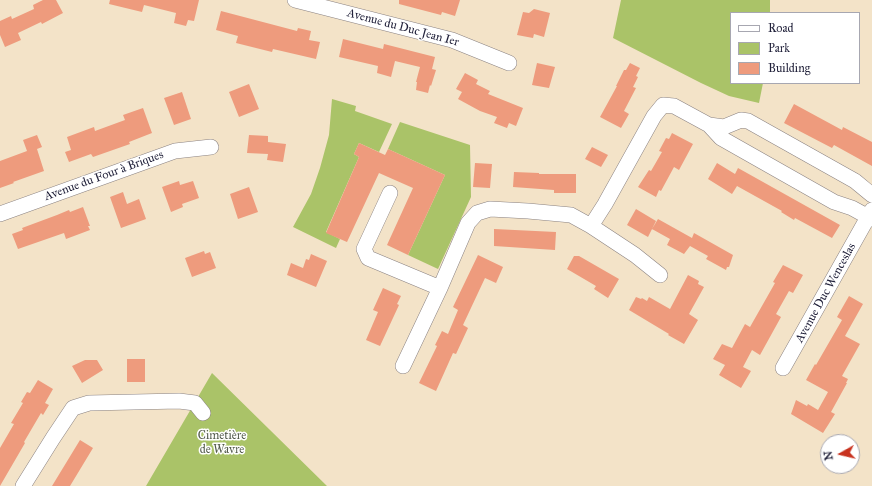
<!DOCTYPE html>
<html>
<head>
<meta charset="utf-8">
<style>
  body { margin:0 }
  #map { position:relative; width:872px; height:486px; overflow:hidden; background:#f3e3c8; font-family:"IM FELL Great Primer",serif }
  canvas { display:block }
  .legend { position:absolute; left:730px; top:12px; width:130px; height:72px; box-sizing:border-box; background:#fff; border:1px solid #a7a7b1; margin:0; padding:5px 7px; list-style:none; font-size:12px; color:#22223b }
  .legend li { display:flex; align-items:center; gap:8px; height:20px }
  .legend b { width:20px; border:1px solid #a7a7b1 }
  .north { position:absolute; left:820px; top:434px; width:40px; height:40px; box-sizing:border-box; background:#fff; border:1px solid #a7a7b1; border-radius:50%; rotate:262deg; font-size:11px; font-weight:700; line-height:16px; text-align:center; color:#22223b }
  .north::after { content:''; display:block; margin:auto; width:14px; height:18px; background:#c8321e; clip-path:polygon(50% 0,100% 100%,50% 72%,0 100%) }
</style>
</head>
<body>
<div id="map">
<canvas width="872" height="486"></canvas>
<ul class="legend">
<li><b style="height:5px;background:#fff"></b>Road</li>
<li><b style="height:11px;background:#aac368"></b>Park</li>
<li><b style="height:11px;background:#ee9b7d"></b>Building</li>
</ul>
<div class="north">N</div>
</div>
<script>
const ctx = document.querySelector('canvas').getContext('2d');
ctx.lineJoin = 'round';
function paint(path, color) {
  ctx.fillStyle = color;
  ctx.fill(path, 'evenodd');
}
function shape(rows) {
  const path = new Path2D();
  for (const r of rows) {
    path.moveTo(r[0], r[1]);
    for (let i = 2; i < r.length; i += 2) path.lineTo(r[i], r[i + 1]);
  }
  return path;
}
function stroke(path, color, width, dash) {
  ctx.strokeStyle = color;
  ctx.lineWidth = width;
  ctx.lineCap = dash ? 'butt' : 'round';
  ctx.setLineDash(dash || []);
  ctx.stroke(path);
}
function write(font, color, halo, rows, align = 'center') {
  ctx.font = font + ' "IM FELL Great Primer",serif';
  ctx.lineWidth = 3;
  ctx.setLineDash([]);
  ctx.textBaseline = 'middle';
  ctx.strokeStyle = halo;
  ctx.fillStyle = color;
  for (const [text, x, y, turn = 0] of rows) {
    ctx.save();
    ctx.translate(x, y);
    ctx.rotate((+turn || 0) * Math.PI / 180);
    ctx.textAlign = isNaN(turn) ? turn : align;
    if (halo) ctx.strokeText(text, 0, 0);
    ctx.fillText(text, 0, 0);
    ctx.restore();
  }
}
const green = shape([
  [621,0,770,0,770,13,731,13,731,83,763,83,759,103,729,96,701,83,613,38],
  [332,99,356,106,355,111,392,124,379,152,359,143,354,154,359,157,326,232,340,239,336,248,293,227,311,194,320,168,329,135],
  [400,122,470,145,471,197,438,269,408,255,445,175,388,149],
  [212,373,327,486,146,486]
]);
const building = shape([
  [43,0,56,0,63,13,42,24,41,22,18,33,21,40,5,47,0,35,0,21,11,16,12,19,34,9,33,5],
  [110,0,199,0,194,21,188,20,186,26,174,23,176,13,144,5,142,12,109,4],
  [399,0,460,0,455,16,442,12,441,15,399,4],
  [534,9,550,13,544,37,534,34,533,38,517,35,523,12,529,13],
  [221,11,297,31,298,28,311,31,309,40,320,42,316,59,273,49,272,52,236,43,238,36,216,30],
  [343,39,383,49,384,44,435,57,432,69,436,70,431,86,430,85,428,93,416,90,417,82,416,82,420,67,395,61,391,77,377,73,378,66,339,57],
  [537,63,555,67,549,88,532,85],
  [630,63,640,68,636,76,638,77,633,87,636,88,624,111,629,114,621,128,600,117,617,86,616,86,624,70,626,70],
  [465,73,478,80,476,84,490,91,488,94,523,108,516,126,509,123,507,128,494,123,497,117,480,111,458,99,462,92,456,89],
  [249,84,259,109,239,117,229,92],
  [182,92,191,119,174,125,164,98],
  [794,104,842,130,843,127,872,142,872,166,834,145,832,148,784,123],
  [143,108,152,133,129,142,130,144,93,157,91,154,69,162,65,152,71,150,67,137,94,127,95,131,125,120,123,115],
  [672,133,693,144,679,170,674,167,661,191,659,190,656,197,638,187,649,170,651,171,662,152,659,151,666,138,669,139],
  [37,135,42,147,37,149,44,171,13,182,14,183,0,188,0,161,27,151,23,140],
  [249,135,268,136,268,142,286,144,283,162,267,160,268,154,247,153],
  [359,143,385,155,388,149,445,175,408,255,387,245,413,188,379,173,347,242,326,233,359,157,354,154],
  [592,147,608,155,601,167,585,159],
  [475,163,492,164,490,188,473,187],
  [717,163,735,174,738,168,840,225,832,238,795,218,794,220,781,212,782,211,737,186,732,194,708,179],
  [514,172,539,173,539,174,576,174,576,193,554,193,554,190,513,187],
  [179,181,180,185,193,181,199,198,182,204,183,207,171,212,162,187],
  [249,187,258,212,238,219,230,194],
  [123,192,127,204,139,199,146,219,121,228,110,197],
  [83,207,90,226,88,226,90,230,66,239,64,233,18,249,12,234,23,230,22,228,57,215,69,210,70,212],
  [636,209,656,221,648,237,627,225],
  [658,219,692,238,694,233,733,255,729,267,727,267,726,270,706,259,708,256,690,246,684,254,667,245,670,239,652,229],
  [494,229,556,232,555,250,494,246],
  [204,251,205,254,210,252,216,268,192,277,185,258],
  [311,254,327,261,316,287,287,275,291,263,303,268,306,259,309,260],
  [478,255,503,267,496,283,485,278,463,325,468,328,456,354,453,353,436,391,419,383,437,346,435,345,442,331,448,334,458,310,453,307],
  [574,256,579,256,619,279,608,298,594,289,596,286,567,269],
  [783,265,803,275,793,293,789,291,776,314,781,317,760,355,752,350,743,367,751,371,741,388,719,375,725,365,713,359,722,344,732,348,745,324,750,327,775,283,773,282],
  [688,275,699,281,698,284,704,287,689,314,698,320,684,344,668,335,669,334,629,310,636,297,641,299,642,298,647,301,649,297,670,309],
  [383,288,401,296,397,304,399,305,380,346,366,340,378,312,373,310],
  [849,296,863,304,845,336,860,344,842,376,848,379,846,383,847,383,831,412,835,414,823,433,791,414,796,400,807,406,808,404,818,410,828,392,806,380,815,364,816,365,842,320,837,317],
  [127,359,145,359,145,382,127,382],
  [85,360,97,360,103,370,82,383,72,366],
  [38,380,53,389,45,403,49,405,43,415,41,413,24,442,25,443,0,486,0,448,14,424,11,423,23,403,21,402,27,392,30,393],
  [80,440,93,448,70,486,52,486]
]);
const minor = shape([
  [295,0,452,40,509,63],
  [709,125,724,127,741,120,748,121,855,181,872,195],
  [390,193,364,249,368,258,440,288],
  [0,214,175,151,211,147],
  [591,226,635,255,660,275],
  [403,366,440,288,468,223,477,213,490,209,528,211,571,215,591,226,605,204,654,116,663,105,674,106,709,125,721,138,834,202,852,208,872,219],
  [783,368,872,210],
  [23,486,53,438,73,408,89,403,179,401,195,403,203,413]
]);
const streetNames = [
  ["Avenue du Duc Jean Ier",403,28,15],
  ["Avenue du Four à Briques",104,176,-20],
  ["Avenue Duc Wenceslas",826,293,-61]
];
const parkNames = [
  ["Cimetière",222,436],
  ["de Wavre",222,450]
];
paint(green, '#aac368');
paint(building, '#ee9b7d');
stroke(minor, '#8a8282', 16);
stroke(minor, '#fff', 15);
write('12px', '#22223b', '#fff', streetNames);
write('12px', '#525a4b', '#fff', parkNames);
</script>
</body>
</html>
